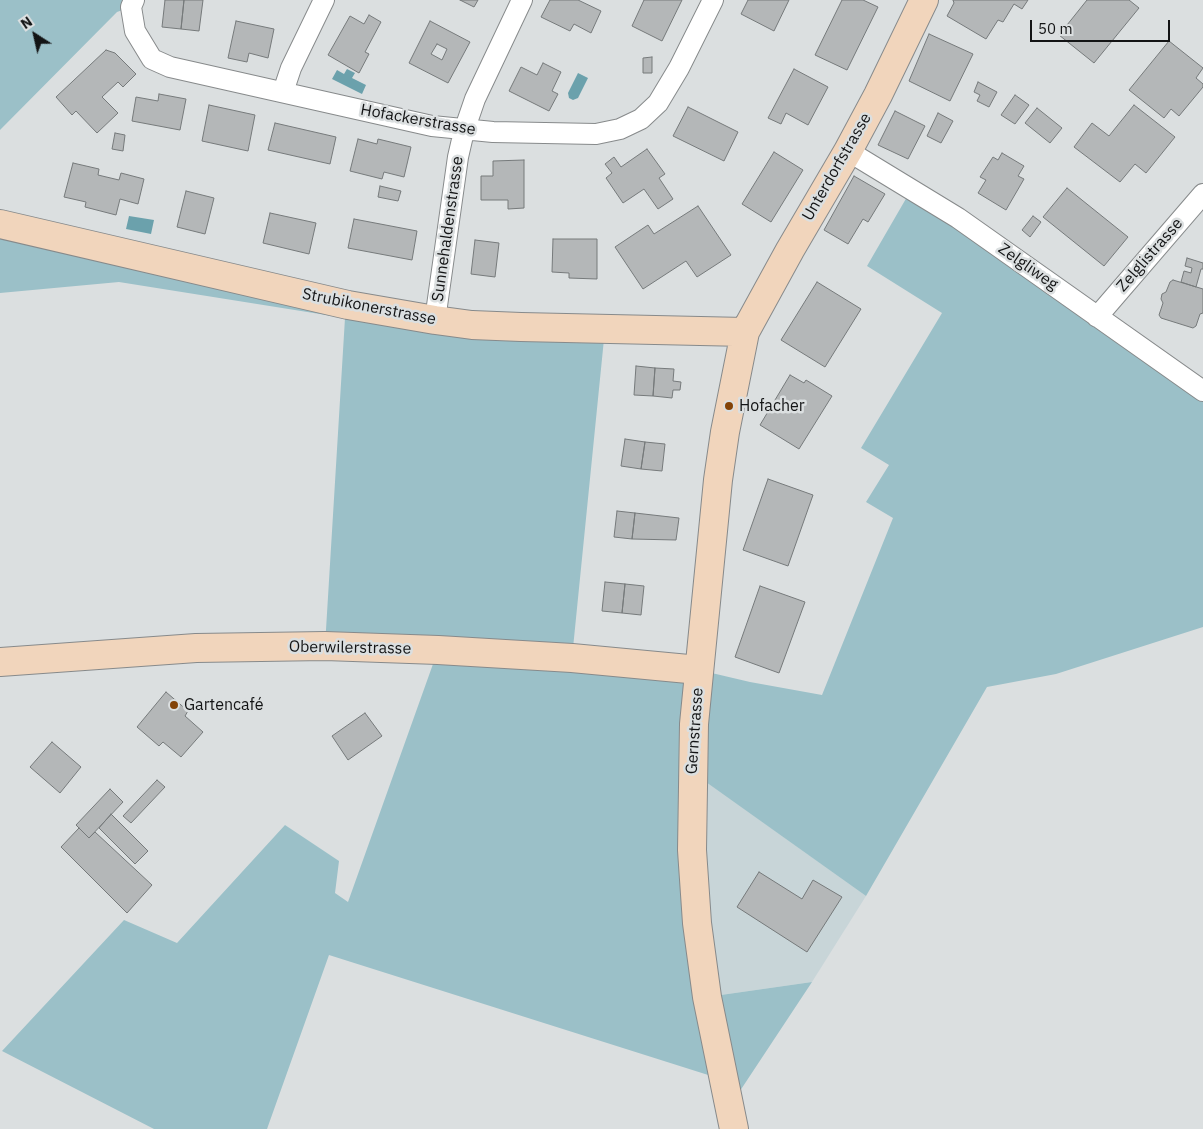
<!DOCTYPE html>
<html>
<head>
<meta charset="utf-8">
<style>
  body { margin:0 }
  #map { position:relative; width:1203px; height:1129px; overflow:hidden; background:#dbdfe0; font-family:"IBM Plex Sans",sans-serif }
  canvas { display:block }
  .north { position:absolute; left:10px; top:10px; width:50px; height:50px; -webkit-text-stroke:4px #dbdfe0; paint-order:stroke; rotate:325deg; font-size:14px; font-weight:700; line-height:20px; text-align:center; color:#131415 }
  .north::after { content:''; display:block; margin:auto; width:18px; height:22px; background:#131415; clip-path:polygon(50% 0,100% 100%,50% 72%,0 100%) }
  .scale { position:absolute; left:1030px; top:20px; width:140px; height:22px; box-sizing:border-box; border:2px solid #131415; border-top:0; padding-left:6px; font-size:15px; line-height:18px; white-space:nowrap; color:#131415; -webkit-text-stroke:4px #dbdfe0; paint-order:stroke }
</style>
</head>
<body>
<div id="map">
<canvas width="1203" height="1129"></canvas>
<div class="north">N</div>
<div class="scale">50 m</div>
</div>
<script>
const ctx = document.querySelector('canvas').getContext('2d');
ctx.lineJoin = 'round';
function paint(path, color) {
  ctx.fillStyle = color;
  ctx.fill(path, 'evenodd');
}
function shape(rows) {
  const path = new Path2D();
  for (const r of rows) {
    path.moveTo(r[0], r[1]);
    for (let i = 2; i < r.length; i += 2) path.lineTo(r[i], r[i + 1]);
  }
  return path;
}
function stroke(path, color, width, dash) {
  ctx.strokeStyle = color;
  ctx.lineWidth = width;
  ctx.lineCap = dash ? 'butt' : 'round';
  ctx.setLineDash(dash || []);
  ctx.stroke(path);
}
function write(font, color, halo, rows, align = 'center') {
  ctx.font = font + ' "IBM Plex Sans",sans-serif';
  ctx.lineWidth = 5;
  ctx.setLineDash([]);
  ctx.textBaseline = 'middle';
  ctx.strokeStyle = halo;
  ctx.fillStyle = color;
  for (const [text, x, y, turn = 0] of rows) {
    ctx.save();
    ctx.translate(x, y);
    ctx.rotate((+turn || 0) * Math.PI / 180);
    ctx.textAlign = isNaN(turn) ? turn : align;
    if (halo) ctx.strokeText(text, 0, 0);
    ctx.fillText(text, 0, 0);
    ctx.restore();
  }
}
const built = shape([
  [692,771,866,896,812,982,707,997]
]);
const green = shape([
  [0,0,134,0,131,7,117,12,0,130],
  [911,190,1203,391,1203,627,1056,674,987,687,866,896,692,772,707,997,812,982,730,1106,724,1080,329,955,267,1129,154,1129,2,1051,124,920,177,943,285,825,339,861,335,893,348,902,438,650,325,646,345,318,119,282,0,293,0,224,348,305,605,329,572,658,699,670,750,682,822,695,893,518,866,502,889,465,861,448,942,313,867,266]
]);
const water = shape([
  [347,69,355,73,352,78,366,85,362,94,332,79,337,70,344,74],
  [578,73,588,78,578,98,573,100,569,98,568,93],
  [129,216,154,220,151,234,126,229]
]);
const building = shape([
  [165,0,184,0,181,29,162,27,165,0],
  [184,0,203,0,199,31,181,29,184,0],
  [460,0,478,0,474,7,460,0],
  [550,0,578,0,601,11,591,33,574,24,570,31,541,17,550,0],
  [644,0,682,0,662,41,632,26,644,0],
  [748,0,789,0,774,31,741,14,748,0],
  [842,0,863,0,878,7,847,70,815,55,842,0],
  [953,0,1028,0,1022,9,1014,4,1003,22,998,20,986,39,947,16,954,3,953,0],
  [1087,0,1129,0,1139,8,1094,63,1059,35,1087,0],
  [369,15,381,22,365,52,369,54,359,73,328,55,350,16,364,24,369,15],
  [236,21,274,29,268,58,249,53,247,62,228,58,236,21],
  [430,21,470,42,448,83,409,63,430,21],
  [437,44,447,49,442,60,431,54,437,44],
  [929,34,973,54,950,101,909,81,929,34],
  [1169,41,1203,68,1196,78,1203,84,1203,87,1179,116,1171,109,1164,118,1129,90,1169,41],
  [106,50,115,53,136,74,123,87,118,82,102,97,118,113,97,133,76,111,72,115,56,97,106,50],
  [652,57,652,73,643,73,643,58,652,57],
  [543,63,561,72,552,91,558,94,549,111,509,91,521,67,537,75,543,63],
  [794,69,828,87,808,125,786,113,781,124,768,118,794,69],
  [978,82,997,92,989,107,977,101,980,95,974,92,978,82],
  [159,94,186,99,180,130,132,121,136,97,158,101,159,94],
  [1015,95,1029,105,1015,124,1001,115,1015,95],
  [209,105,255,115,248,151,202,141,209,105],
  [1134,105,1175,137,1146,173,1135,164,1120,182,1074,147,1092,123,1109,136,1134,105],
  [688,107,738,132,724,161,673,136,688,107],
  [1037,108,1062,128,1050,143,1025,123,1037,108],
  [895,111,925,126,908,159,878,145,895,111],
  [938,113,953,121,941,143,927,136,938,113],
  [275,123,336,137,330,164,268,150,275,123],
  [115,133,125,135,123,151,112,149,115,133],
  [358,139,377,144,378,139,411,147,404,177,384,172,382,179,350,171,358,139],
  [647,149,665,174,659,178,673,199,658,209,644,189,623,203,606,178,612,173,605,164,614,157,621,167,647,149],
  [774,152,803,170,771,222,742,204,774,152],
  [1002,153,1024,166,1018,176,1024,179,1006,210,978,193,986,180,980,177,993,157,998,160,1002,153],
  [524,160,524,208,508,209,508,200,481,200,481,176,493,176,493,161,524,160],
  [73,163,99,169,98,175,119,180,121,173,144,179,138,204,120,199,116,215,85,207,86,202,64,197,73,163],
  [854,176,885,194,868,222,863,219,848,244,824,230,854,176],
  [380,186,401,191,398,201,378,197,380,186],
  [1067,188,1128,237,1104,266,1043,217,1067,188],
  [186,191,214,198,205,234,177,227,186,191],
  [698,206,731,255,697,277,686,261,643,289,615,247,648,225,654,234,698,206],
  [270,213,316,223,309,254,263,243,270,213],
  [1033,216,1041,222,1030,237,1022,230,1033,216],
  [354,219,417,231,412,260,348,248,354,219],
  [553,239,597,239,597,279,569,278,569,273,552,272,553,239],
  [475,240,499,243,495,277,471,274,475,240],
  [1187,258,1203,263,1203,269,1201,269,1196,287,1181,282,1184,271,1191,273,1192,268,1185,266,1187,258],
  [1173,280,1203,289,1203,313,1200,314,1196,326,1193,328,1161,318,1159,315,1163,303,1161,299,1162,294,1166,292,1170,282,1173,280],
  [817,282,861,309,825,367,781,340,817,282],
  [636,366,655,368,653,396,634,395,636,366],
  [655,368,674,369,673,381,681,382,680,390,673,390,672,398,653,396,655,368],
  [790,375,804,383,806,380,832,396,799,449,760,425,790,375],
  [625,439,645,442,641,469,621,466,625,439],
  [645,442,665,444,662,471,641,469,645,442],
  [768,479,813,495,788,566,743,550,768,479],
  [617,511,635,513,632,539,614,537,617,511],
  [635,513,679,518,676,540,632,539,635,513],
  [605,582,625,584,622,613,602,611,605,582],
  [625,584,644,586,641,615,622,613,625,584],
  [760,586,805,602,779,673,735,657,760,586],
  [166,692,188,711,185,716,203,732,181,757,163,742,159,746,137,727,166,692],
  [365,713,382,736,348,760,332,736,365,713],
  [52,742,81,767,60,793,30,767,52,742],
  [157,780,165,787,131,823,123,816,157,780],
  [110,789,123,802,89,838,76,825,110,789],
  [111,814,148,851,135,864,99,828,111,814],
  [79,828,89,838,95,832,152,885,127,913,61,847,79,828],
  [759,872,802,899,813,880,842,897,807,952,737,907,759,872]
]);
const street = shape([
  [134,0,131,7,135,31,152,59,170,67,432,126,493,132,596,134,620,129,641,119,658,103,679,68,713,0],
  [283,92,291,68,324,0],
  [848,151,958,218,1203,391],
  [1097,317,1203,194],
  [435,320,458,157,464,131,475,99,522,0]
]);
const secondary = shape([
  [0,224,348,305,435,320,472,325,521,327,745,332],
  [0,662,196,648,325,646,438,650,572,658,699,670],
  [734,1129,707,997,697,923,692,850,694,724,718,480,725,432,745,332,790,250,848,151,878,95,924,0]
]);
const markers = [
  [729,406,5,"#834308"],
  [174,705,5,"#834308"]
];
const streetNames = [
  ["Hofackerstrasse",418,120,10],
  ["Unterdorfstrasse",837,167,-60],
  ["Sunnehaldenstrasse",448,229,-82],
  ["Zelglistrasse",1150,255,-49],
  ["Zelgliweg",1028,267,35],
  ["Strubikonerstrasse",369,307,11],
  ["Oberwilerstrasse",350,648,1],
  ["Gernstrasse",695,731,-86]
];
const poiNames = [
  ["Hofacher",739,406],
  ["Gartencafé",184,705]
];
paint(built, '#c8d5d8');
paint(green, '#9bc0c8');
paint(water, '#6ba1ac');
paint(building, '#b4b7b8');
stroke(building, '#767a7b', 1);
stroke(street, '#878a8b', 22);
stroke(secondary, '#878a8b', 30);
stroke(street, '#fff', 20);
stroke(secondary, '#f1d5bc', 28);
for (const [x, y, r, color] of markers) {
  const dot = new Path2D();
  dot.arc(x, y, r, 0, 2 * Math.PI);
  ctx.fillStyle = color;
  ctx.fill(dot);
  stroke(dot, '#dbdfe0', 2);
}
write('16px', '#131415', '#dbdfe0', streetNames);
write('16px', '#131415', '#dbdfe0', poiNames, 'left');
</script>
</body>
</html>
